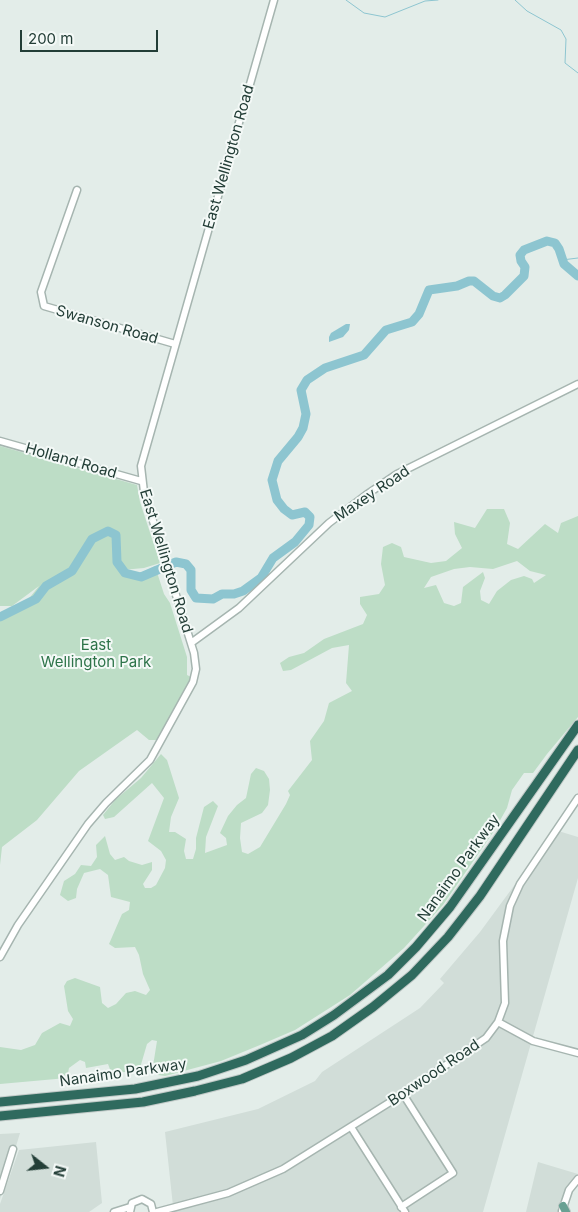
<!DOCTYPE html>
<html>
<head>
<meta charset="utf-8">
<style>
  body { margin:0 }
  #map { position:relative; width:578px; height:1212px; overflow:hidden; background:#e3ede9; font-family:Inter,sans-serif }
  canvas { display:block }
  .north { position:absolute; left:20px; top:1142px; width:50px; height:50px; -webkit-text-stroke:4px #f4f9f7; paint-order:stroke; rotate:106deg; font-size:14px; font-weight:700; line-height:20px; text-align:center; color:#233e37 }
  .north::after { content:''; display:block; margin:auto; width:18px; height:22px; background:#233e37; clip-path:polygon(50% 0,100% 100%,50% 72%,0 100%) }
  .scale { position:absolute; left:20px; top:30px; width:138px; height:22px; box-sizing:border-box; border:2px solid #233e37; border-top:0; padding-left:6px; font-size:15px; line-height:18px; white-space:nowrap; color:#233e37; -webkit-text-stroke:4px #f4f9f7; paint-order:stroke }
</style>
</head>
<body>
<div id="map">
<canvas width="578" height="1212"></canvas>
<div class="north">N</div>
<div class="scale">200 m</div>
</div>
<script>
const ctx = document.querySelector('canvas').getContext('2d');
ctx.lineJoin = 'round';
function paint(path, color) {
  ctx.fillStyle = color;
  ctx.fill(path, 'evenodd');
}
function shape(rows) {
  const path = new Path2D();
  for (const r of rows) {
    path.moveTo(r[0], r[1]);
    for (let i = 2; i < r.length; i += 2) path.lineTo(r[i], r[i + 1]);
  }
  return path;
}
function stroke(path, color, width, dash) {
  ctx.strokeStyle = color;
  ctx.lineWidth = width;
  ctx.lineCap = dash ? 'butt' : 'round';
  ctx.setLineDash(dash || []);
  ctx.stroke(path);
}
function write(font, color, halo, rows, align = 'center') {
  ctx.font = font + ' Inter,sans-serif';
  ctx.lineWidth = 4;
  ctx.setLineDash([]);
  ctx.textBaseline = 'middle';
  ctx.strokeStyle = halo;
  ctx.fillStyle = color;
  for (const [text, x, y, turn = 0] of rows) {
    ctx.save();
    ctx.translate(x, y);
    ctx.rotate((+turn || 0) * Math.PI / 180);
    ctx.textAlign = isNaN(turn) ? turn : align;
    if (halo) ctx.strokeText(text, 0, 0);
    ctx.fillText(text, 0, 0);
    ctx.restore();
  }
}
const built = shape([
  [555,830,578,837,578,878,483,1212,163,1212,173,1206,165,1132,258,1109,315,1081,322,1072,420,1008,444,983,440,979,480,932],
  [20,1133,0,1199,0,1134],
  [96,1142,102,1203,89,1212,0,1212,0,1204,19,1150],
  [538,1162,578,1174,561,1212,526,1212]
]);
const green = shape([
  [0,446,137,485,140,502,160,563,144,568,122,570,139,574,155,566,164,594,170,603,187,657,187,675,191,677,184,697,158,740,149,740,137,730,79,771,37,820,2,847,0,865,0,617,10,608,27,601,39,586,12,606,0,606],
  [487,509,504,509,510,523,507,544,518,549,545,524,558,533,561,523,578,516,578,717,547,754,533,773,524,773,512,790,507,808,494,831,443,905,404,948,350,995,295,1030,260,1045,221,1061,165,1076,158,1075,153,1066,157,1041,152,1040,147,1044,140,1068,127,1072,111,1072,108,1064,86,1068,85,1062,80,1060,69,1068,67,1078,0,1084,0,1047,21,1050,35,1045,42,1033,60,1023,70,1026,73,1019,68,1011,64,986,67,981,75,978,100,987,102,1003,108,1008,116,1004,126,993,135,991,146,995,150,990,143,974,139,955,135,947,115,948,109,944,122,914,129,910,130,902,111,897,108,875,100,869,84,873,77,889,76,898,68,901,60,895,64,881,75,874,81,865,91,866,97,857,96,845,105,836,110,854,115,860,124,857,129,861,142,865,152,862,152,870,143,884,145,888,151,888,156,885,165,868,166,860,161,851,148,841,164,798,152,783,114,817,105,819,103,815,115,800,141,778,161,754,167,760,179,798,171,817,169,832,175,832,186,839,184,851,186,859,193,859,196,849,196,838,204,807,213,801,218,806,206,837,205,853,227,845,226,838,220,833,228,816,237,805,246,798,251,774,256,768,264,771,269,779,270,790,268,805,262,813,241,823,240,838,242,852,248,854,260,847,286,804,290,795,288,791,312,760,310,741,324,721,329,703,352,691,346,683,349,645,332,648,291,670,283,671,280,663,289,657,304,653,324,639,363,624,367,615,360,604,360,597,379,594,385,585,381,564,383,547,392,543,401,547,404,557,431,563,446,561,462,548,455,534,454,522,475,528],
  [517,561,530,571,546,575,534,583,532,579,524,576,511,580,497,591,489,604,481,600,480,591,485,578,483,572,463,587,461,603,454,606,444,603,436,585,424,588,431,577,454,569,470,567,493,569]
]);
const water = shape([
  [346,324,350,324,349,330,343,337,329,342,329,337,331,333]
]);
const stream = shape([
  [346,0,364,13,385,17,425,1,438,0],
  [515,0,527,11,561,30,566,39,565,63,578,73],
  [562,260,578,258]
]);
const river = shape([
  [0,617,36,599,46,586,72,571,92,539,108,531,116,535,117,562,125,573,141,577,176,562,186,564,191,570,191,590,196,598,213,599,222,594,234,594,243,591,261,578,273,558,295,542,309,525,310,517,305,512,292,515,284,509,277,500,272,480,278,461,298,437,303,428,306,414,301,390,307,380,325,368,364,355,386,330,412,322,419,314,429,290,457,286,469,281,474,281,493,296,500,298,505,295,524,276,525,267,521,261,520,255,524,250,547,241,555,243,559,249,564,264,578,276]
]);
const minor = shape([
  [77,190,41,292,44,306,175,344],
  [0,441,141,481],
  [191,643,239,608,329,523,366,495,397,474,578,384],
  [0,957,18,925,88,824,106,803,150,760,193,682,196,669,194,653,144,492,141,466,274,0],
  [498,1022,533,1041,578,1053],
  [351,1127,405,1212],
  [0,1191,13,1149],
  [401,1207,453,1173,403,1094],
  [562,1211,569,1190,578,1179],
  [114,1212,130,1207],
  [130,1212,132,1203,142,1199,151,1204,153,1212],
  [157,1212,228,1193,283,1169,403,1094,486,1038,498,1022,505,1003,503,941,510,906,520,884,578,798]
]);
const major = shape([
  [563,1206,566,1212]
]);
const highway = shape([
  [0,1102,135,1089,198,1076,246,1060,302,1035,334,1015,388,975,416,947,450,907,578,725],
  [0,1116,143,1102,195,1091,242,1079,291,1058,332,1036,373,1007,412,975,448,937,480,896,578,750]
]);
const streetNames = [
  ["East Wellington Road",229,157,-74],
  ["Swanson Road",107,325,16],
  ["Holland Road",71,461,16],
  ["Maxey Road",372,494,-34],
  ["East Wellington Road",166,561,73],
  ["Nanaimo Parkway",459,868,-54],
  ["Nanaimo Parkway",123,1073,-8],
  ["Boxwood Road",434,1073,-34]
];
const parkNames = [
  ["East",96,645],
  ["Wellington Park",96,662]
];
paint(built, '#d1ddd8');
paint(green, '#bdddc6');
paint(water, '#8dc5d0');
stroke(stream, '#8dc5d0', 1);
stroke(river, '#8dc5d0', 9);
stroke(minor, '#a6b5b0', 9);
stroke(major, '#c1c9c7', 10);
stroke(highway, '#c1c9c7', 11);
stroke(minor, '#fff', 6);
stroke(major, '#69a193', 8);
stroke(highway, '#2f6a5e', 9);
write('15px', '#233e37', '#f4f9f7', streetNames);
write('15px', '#2e744a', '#f4f9f7', parkNames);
</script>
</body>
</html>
